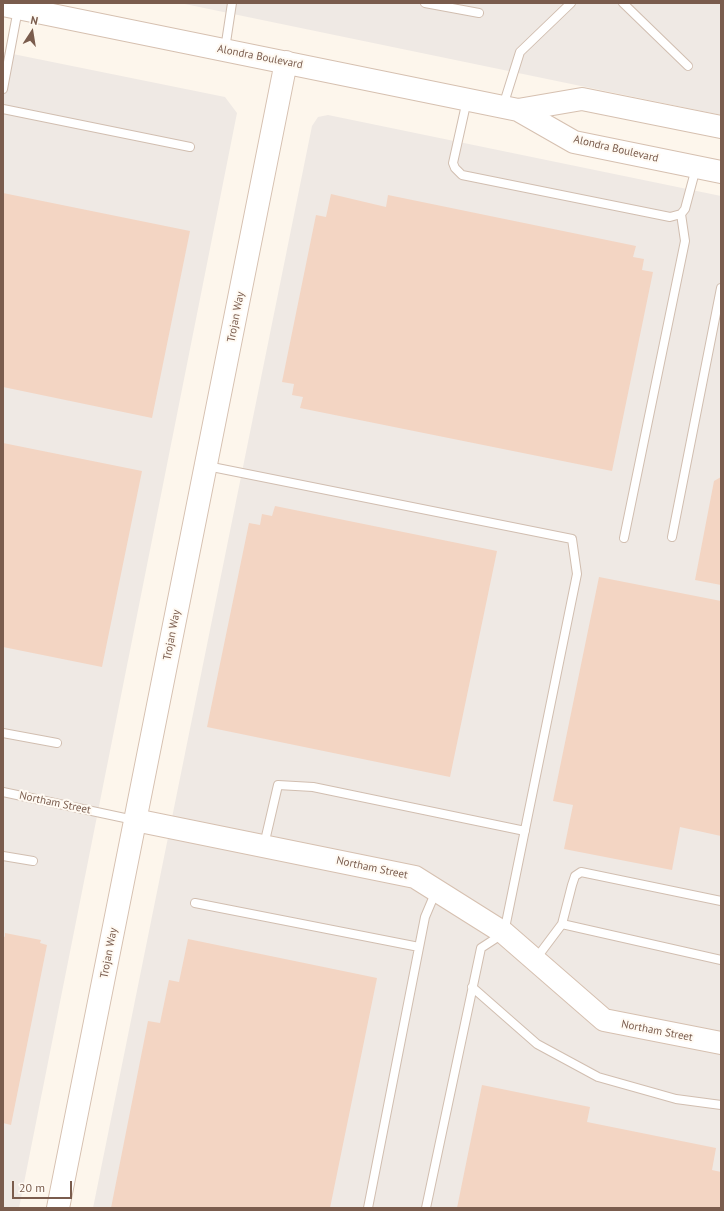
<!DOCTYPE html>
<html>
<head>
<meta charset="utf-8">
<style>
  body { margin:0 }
  #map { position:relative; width:724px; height:1211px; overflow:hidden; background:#fdf6ec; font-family:"PT Sans",sans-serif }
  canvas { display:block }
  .frame { position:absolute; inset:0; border:4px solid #7a5c4d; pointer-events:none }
  .north { position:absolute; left:12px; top:12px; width:40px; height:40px; -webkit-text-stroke:3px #fffaf3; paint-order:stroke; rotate:12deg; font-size:11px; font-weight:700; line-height:16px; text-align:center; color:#7a5c4d }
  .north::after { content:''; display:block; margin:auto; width:14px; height:18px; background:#7a5c4d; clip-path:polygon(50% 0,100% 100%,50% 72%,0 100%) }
  .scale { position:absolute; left:12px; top:1181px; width:60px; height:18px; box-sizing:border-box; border:2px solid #7a5c4d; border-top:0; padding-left:5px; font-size:12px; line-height:14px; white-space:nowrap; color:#7a5c4d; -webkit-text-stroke:3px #fffaf3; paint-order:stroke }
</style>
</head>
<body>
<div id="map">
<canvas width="724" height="1211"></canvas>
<div class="frame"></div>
<div class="north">N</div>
<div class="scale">20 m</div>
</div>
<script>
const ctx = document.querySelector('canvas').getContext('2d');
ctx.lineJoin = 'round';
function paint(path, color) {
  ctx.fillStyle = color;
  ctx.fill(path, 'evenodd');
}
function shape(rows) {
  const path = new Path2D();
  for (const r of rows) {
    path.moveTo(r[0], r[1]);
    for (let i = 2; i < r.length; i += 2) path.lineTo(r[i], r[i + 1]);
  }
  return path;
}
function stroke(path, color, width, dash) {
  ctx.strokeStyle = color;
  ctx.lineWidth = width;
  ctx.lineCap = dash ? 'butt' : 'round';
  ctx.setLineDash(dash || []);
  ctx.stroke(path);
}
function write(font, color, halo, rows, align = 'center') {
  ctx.font = font + ' "PT Sans",sans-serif';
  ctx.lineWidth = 4;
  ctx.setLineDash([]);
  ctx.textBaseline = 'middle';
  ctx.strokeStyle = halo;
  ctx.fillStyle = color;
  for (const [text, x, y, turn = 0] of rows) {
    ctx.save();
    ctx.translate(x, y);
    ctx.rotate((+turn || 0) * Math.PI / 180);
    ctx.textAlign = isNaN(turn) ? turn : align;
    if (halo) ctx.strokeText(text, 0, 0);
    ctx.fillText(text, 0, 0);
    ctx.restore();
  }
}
const industrial = shape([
  [180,3,721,3,721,115],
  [3,52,225,97,237,113,19,1208,3,1208],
  [328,115,721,196,721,1208,93,1208,312,126,318,117]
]);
const building = shape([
  [3,193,190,231,152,418,3,387],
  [331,194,386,207,388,195,636,246,633,257,644,259,642,270,653,272,612,471,300,408,303,397,292,395,294,384,282,382,316,215,326,217],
  [3,443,142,471,102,667,3,647],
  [721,477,721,585,695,580,714,481],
  [275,506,497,551,450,777,207,727,249,523,260,525,262,514,272,516],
  [599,577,721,601,721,836,680,827,672,870,564,849,573,805,553,801],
  [5,933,41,940,40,943,47,945,11,1125,3,1123,3,936,5,937],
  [188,939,377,978,330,1208,111,1208,148,1021,160,1023,169,980,179,982],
  [482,1085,590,1107,587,1122,716,1148,712,1170,721,1172,721,1208,457,1208]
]);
const lane = shape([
  [425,3,479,13],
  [623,3,688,66],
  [225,49,232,3],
  [3,89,18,9],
  [467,100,453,163,455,168,462,175,670,217,681,214,685,209,696,168],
  [503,106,520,52,571,3],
  [3,109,190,147],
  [207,466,572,539,577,574,504,933,481,948,426,1208],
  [672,537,721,288],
  [624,538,685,241,681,214],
  [3,733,57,743],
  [3,792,134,820],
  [264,845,278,785,313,787,525,831],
  [3,856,33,861],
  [195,903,419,947],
  [562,924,721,960],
  [535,960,562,924,572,885,575,876,581,872,721,901],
  [472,987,537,1044,598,1077,676,1099,721,1105],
  [368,1208,425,917,436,891]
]);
const secondary = shape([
  [3,5,518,110,574,142,721,172],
  [518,110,582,99,721,127],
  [135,820,415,877,504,933,604,1020,721,1043],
  [58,1208,286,62]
]);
const streetNames = [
  ["Alondra Boulevard",260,57,11],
  ["Alondra Boulevard",616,149,13],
  ["Trojan Way",236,317,-79],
  ["Trojan Way",172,635,-79],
  ["Northam Street",55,803,12],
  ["Northam Street",372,868,12],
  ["Trojan Way",109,953,-79],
  ["Northam Street",657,1031,11]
];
paint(industrial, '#efe9e4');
paint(building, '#f3d5c3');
stroke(lane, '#d1beb0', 10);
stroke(secondary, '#d6c0b0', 24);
stroke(lane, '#fff', 8);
stroke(secondary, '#fff', 22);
write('11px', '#7a5c4d', '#fffaf3', streetNames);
</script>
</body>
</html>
